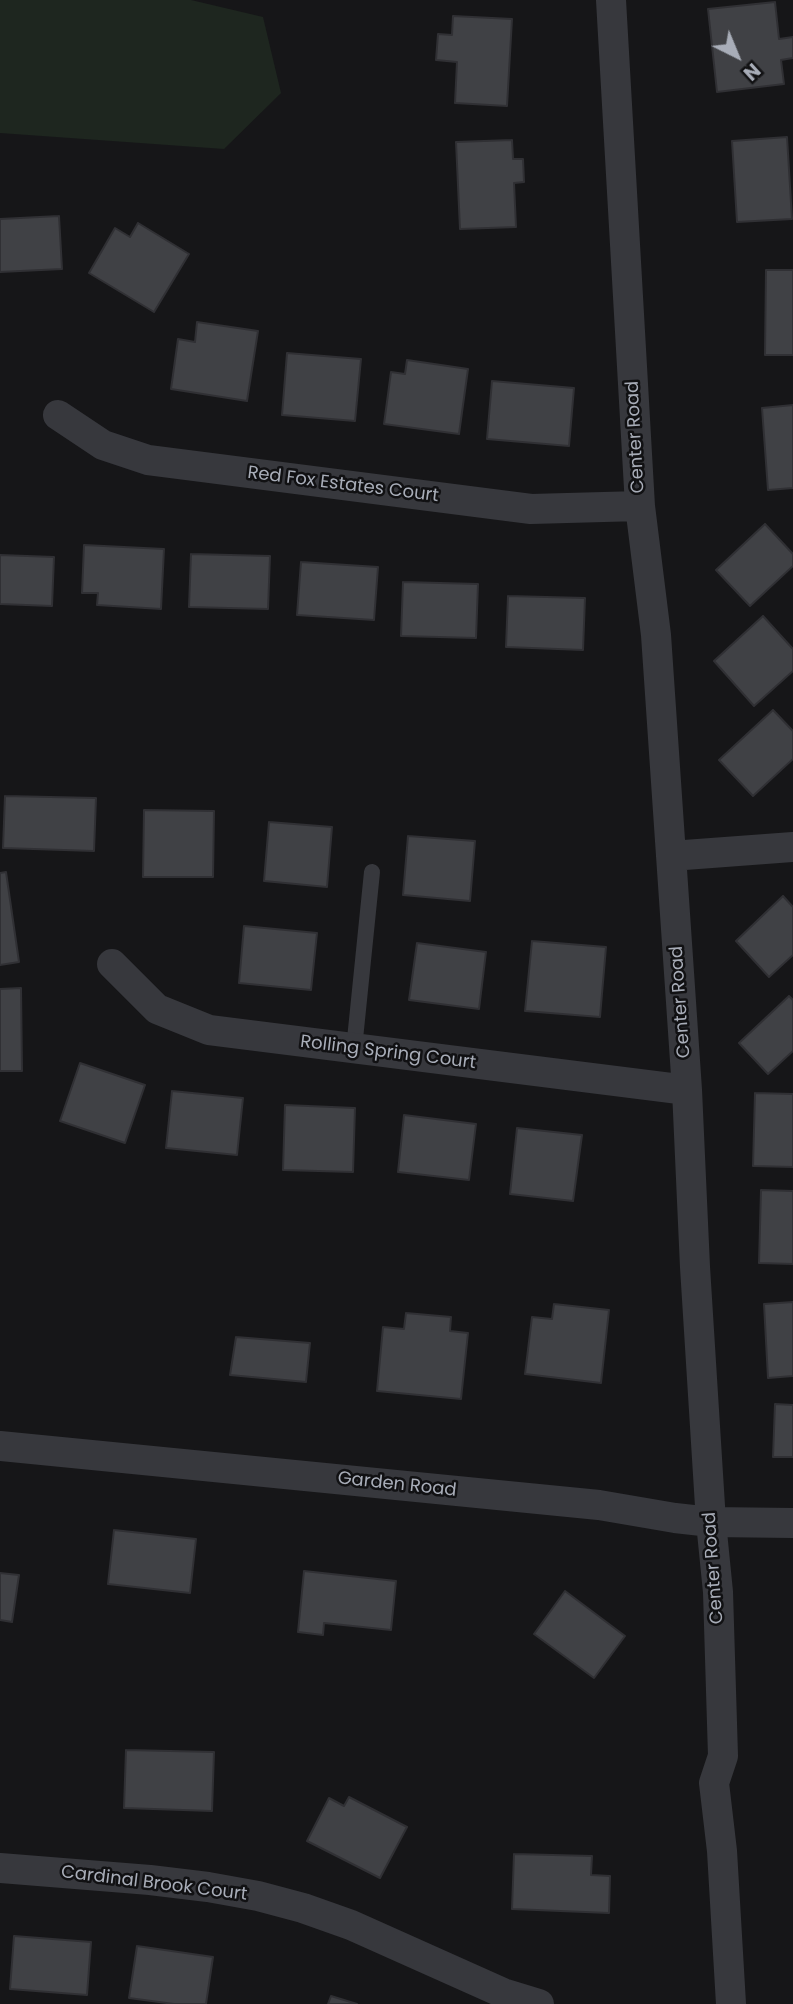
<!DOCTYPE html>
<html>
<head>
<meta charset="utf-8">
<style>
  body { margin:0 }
  #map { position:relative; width:793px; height:2004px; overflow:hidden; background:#161618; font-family:Poppins,sans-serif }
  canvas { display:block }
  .north { position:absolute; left:702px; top:21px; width:70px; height:70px; -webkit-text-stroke:5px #111113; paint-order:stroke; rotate:137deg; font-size:19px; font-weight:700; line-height:28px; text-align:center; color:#a8adb8 }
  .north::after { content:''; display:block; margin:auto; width:24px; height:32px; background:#a8adb8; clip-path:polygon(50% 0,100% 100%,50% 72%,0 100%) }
</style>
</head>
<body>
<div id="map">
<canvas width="793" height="2004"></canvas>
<div class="north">N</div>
</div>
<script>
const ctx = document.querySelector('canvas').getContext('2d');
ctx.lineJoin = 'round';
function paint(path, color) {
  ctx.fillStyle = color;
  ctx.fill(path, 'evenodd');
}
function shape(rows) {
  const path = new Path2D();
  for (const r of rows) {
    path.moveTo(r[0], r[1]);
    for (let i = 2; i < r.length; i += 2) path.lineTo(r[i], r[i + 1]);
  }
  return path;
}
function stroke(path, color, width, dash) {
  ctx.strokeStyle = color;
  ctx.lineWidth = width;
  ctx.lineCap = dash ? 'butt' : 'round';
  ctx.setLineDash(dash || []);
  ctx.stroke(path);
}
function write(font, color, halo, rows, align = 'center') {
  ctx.font = font + ' Poppins,sans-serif';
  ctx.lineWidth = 5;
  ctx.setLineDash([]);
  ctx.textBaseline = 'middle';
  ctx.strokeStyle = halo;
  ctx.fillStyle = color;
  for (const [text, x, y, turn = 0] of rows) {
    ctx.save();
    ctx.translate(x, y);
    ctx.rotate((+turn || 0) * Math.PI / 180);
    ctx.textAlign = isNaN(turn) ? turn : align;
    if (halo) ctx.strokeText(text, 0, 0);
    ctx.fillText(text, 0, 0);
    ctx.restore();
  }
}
const green = shape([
  [0,0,191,0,263,17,281,93,224,149,0,133]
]);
const building = shape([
  [775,2,779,39,793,37,793,58,781,60,784,84,717,92,708,9,775,2],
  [453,16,512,19,507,106,455,103,457,62,436,60,438,34,452,35,453,16],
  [787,137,792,219,737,222,732,141,787,137],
  [512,140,513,159,523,159,524,182,514,183,516,227,460,229,456,142,512,140],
  [59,216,62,269,0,272,0,219,59,216],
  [138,223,189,254,154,312,89,273,115,228,130,237,138,223],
  [766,270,793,270,793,355,765,355,766,270],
  [197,322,258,331,247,401,171,389,178,339,195,342,197,322],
  [287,353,361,359,355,421,282,415,287,353],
  [407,360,468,369,459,434,384,424,391,372,405,374,407,360],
  [492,381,574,388,569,446,487,439,492,381],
  [793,405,793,488,768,490,762,408,793,405],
  [765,524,793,554,793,566,750,606,716,570,765,524],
  [84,545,164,549,161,609,97,605,98,593,82,593,84,545],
  [191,554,270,556,268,609,189,607,191,554],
  [0,555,54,557,52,606,0,604,0,555],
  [301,562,378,567,374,620,297,615,301,562],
  [403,582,478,584,476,638,401,636,403,582],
  [508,596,585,598,583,650,506,647,508,596],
  [763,616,793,649,793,671,754,706,714,661,763,616],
  [773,710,793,731,793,759,753,796,719,760,773,710],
  [5,796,96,798,94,851,3,848,5,796],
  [144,810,214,811,213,877,143,877,144,810],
  [269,822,332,827,327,887,264,881,269,822],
  [408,836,475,841,470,901,403,895,408,836],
  [6,872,19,962,0,965,0,873,6,872],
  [783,896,793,907,793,955,769,977,736,941,783,896],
  [244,926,317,933,311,990,239,983,244,926],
  [532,941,606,947,600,1017,525,1011,532,941],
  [417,943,486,952,479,1009,409,1000,417,943],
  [21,988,22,1071,0,1071,0,989,21,988],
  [789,996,793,1000,793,1051,768,1074,739,1043,789,996],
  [80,1063,145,1085,125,1143,60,1121,80,1063],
  [172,1091,243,1098,237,1155,166,1148,172,1091],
  [755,1093,793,1094,793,1167,753,1166,755,1093],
  [285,1105,355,1108,353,1172,283,1170,285,1105],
  [404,1115,476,1124,469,1180,398,1172,404,1115],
  [517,1128,582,1135,573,1201,510,1194,517,1128],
  [761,1190,793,1191,793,1264,759,1263,761,1190],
  [793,1302,793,1376,768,1378,764,1304,793,1302],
  [554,1304,609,1310,601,1383,525,1374,532,1317,552,1319,554,1304],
  [406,1313,451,1317,450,1331,468,1333,461,1399,377,1391,383,1327,404,1329,406,1313],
  [236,1337,310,1343,306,1382,230,1375,236,1337],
  [775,1404,793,1405,793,1457,773,1457,775,1404],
  [114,1530,196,1539,190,1593,108,1584,114,1530],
  [304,1571,396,1581,391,1630,324,1623,323,1635,298,1632,304,1571],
  [0,1573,19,1575,12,1622,0,1620,0,1573],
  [565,1591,625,1636,594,1678,534,1634,565,1591],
  [126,1750,214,1752,212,1811,124,1808,126,1750],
  [349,1797,407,1827,380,1878,307,1841,329,1798,344,1806,349,1797],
  [514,1854,592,1856,591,1875,610,1876,609,1913,512,1909,514,1854],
  [14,1936,91,1942,87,1995,10,1989,14,1936],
  [137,1946,213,1957,206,2004,174,2004,129,1998,137,1946],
  [331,1996,357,2004,328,2004,331,1996]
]);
const service = shape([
  [354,1049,372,872]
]);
const minor = shape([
  [611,0,640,506,656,635,687,1090,695,1267,711,1522,718,1592,723,1756,714,1783,722,1851,731,2004],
  [58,415,103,445,148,460,531,509,640,506],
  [671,856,793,847],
  [112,964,157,1009,209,1030,687,1090],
  [0,1446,599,1505,675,1518,711,1522,793,1523],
  [0,1868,150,1880,208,1887,258,1896,303,1908,351,1925,503,1993,539,2004]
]);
const streetNames = [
  ["Center Road",636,437,-93],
  ["Red Fox Estates Court",343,485,7],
  ["Center Road",681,1002,-94],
  ["Rolling Spring Court",388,1053,7],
  ["Garden Road",397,1485,6],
  ["Center Road",714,1568,-94],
  ["Cardinal Brook Court",154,1884,7]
];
paint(green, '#1e261f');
paint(building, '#404145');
stroke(building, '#303034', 2);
stroke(service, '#37383d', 16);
stroke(minor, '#37383d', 30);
write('18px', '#a8adb8', '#111113', streetNames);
</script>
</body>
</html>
